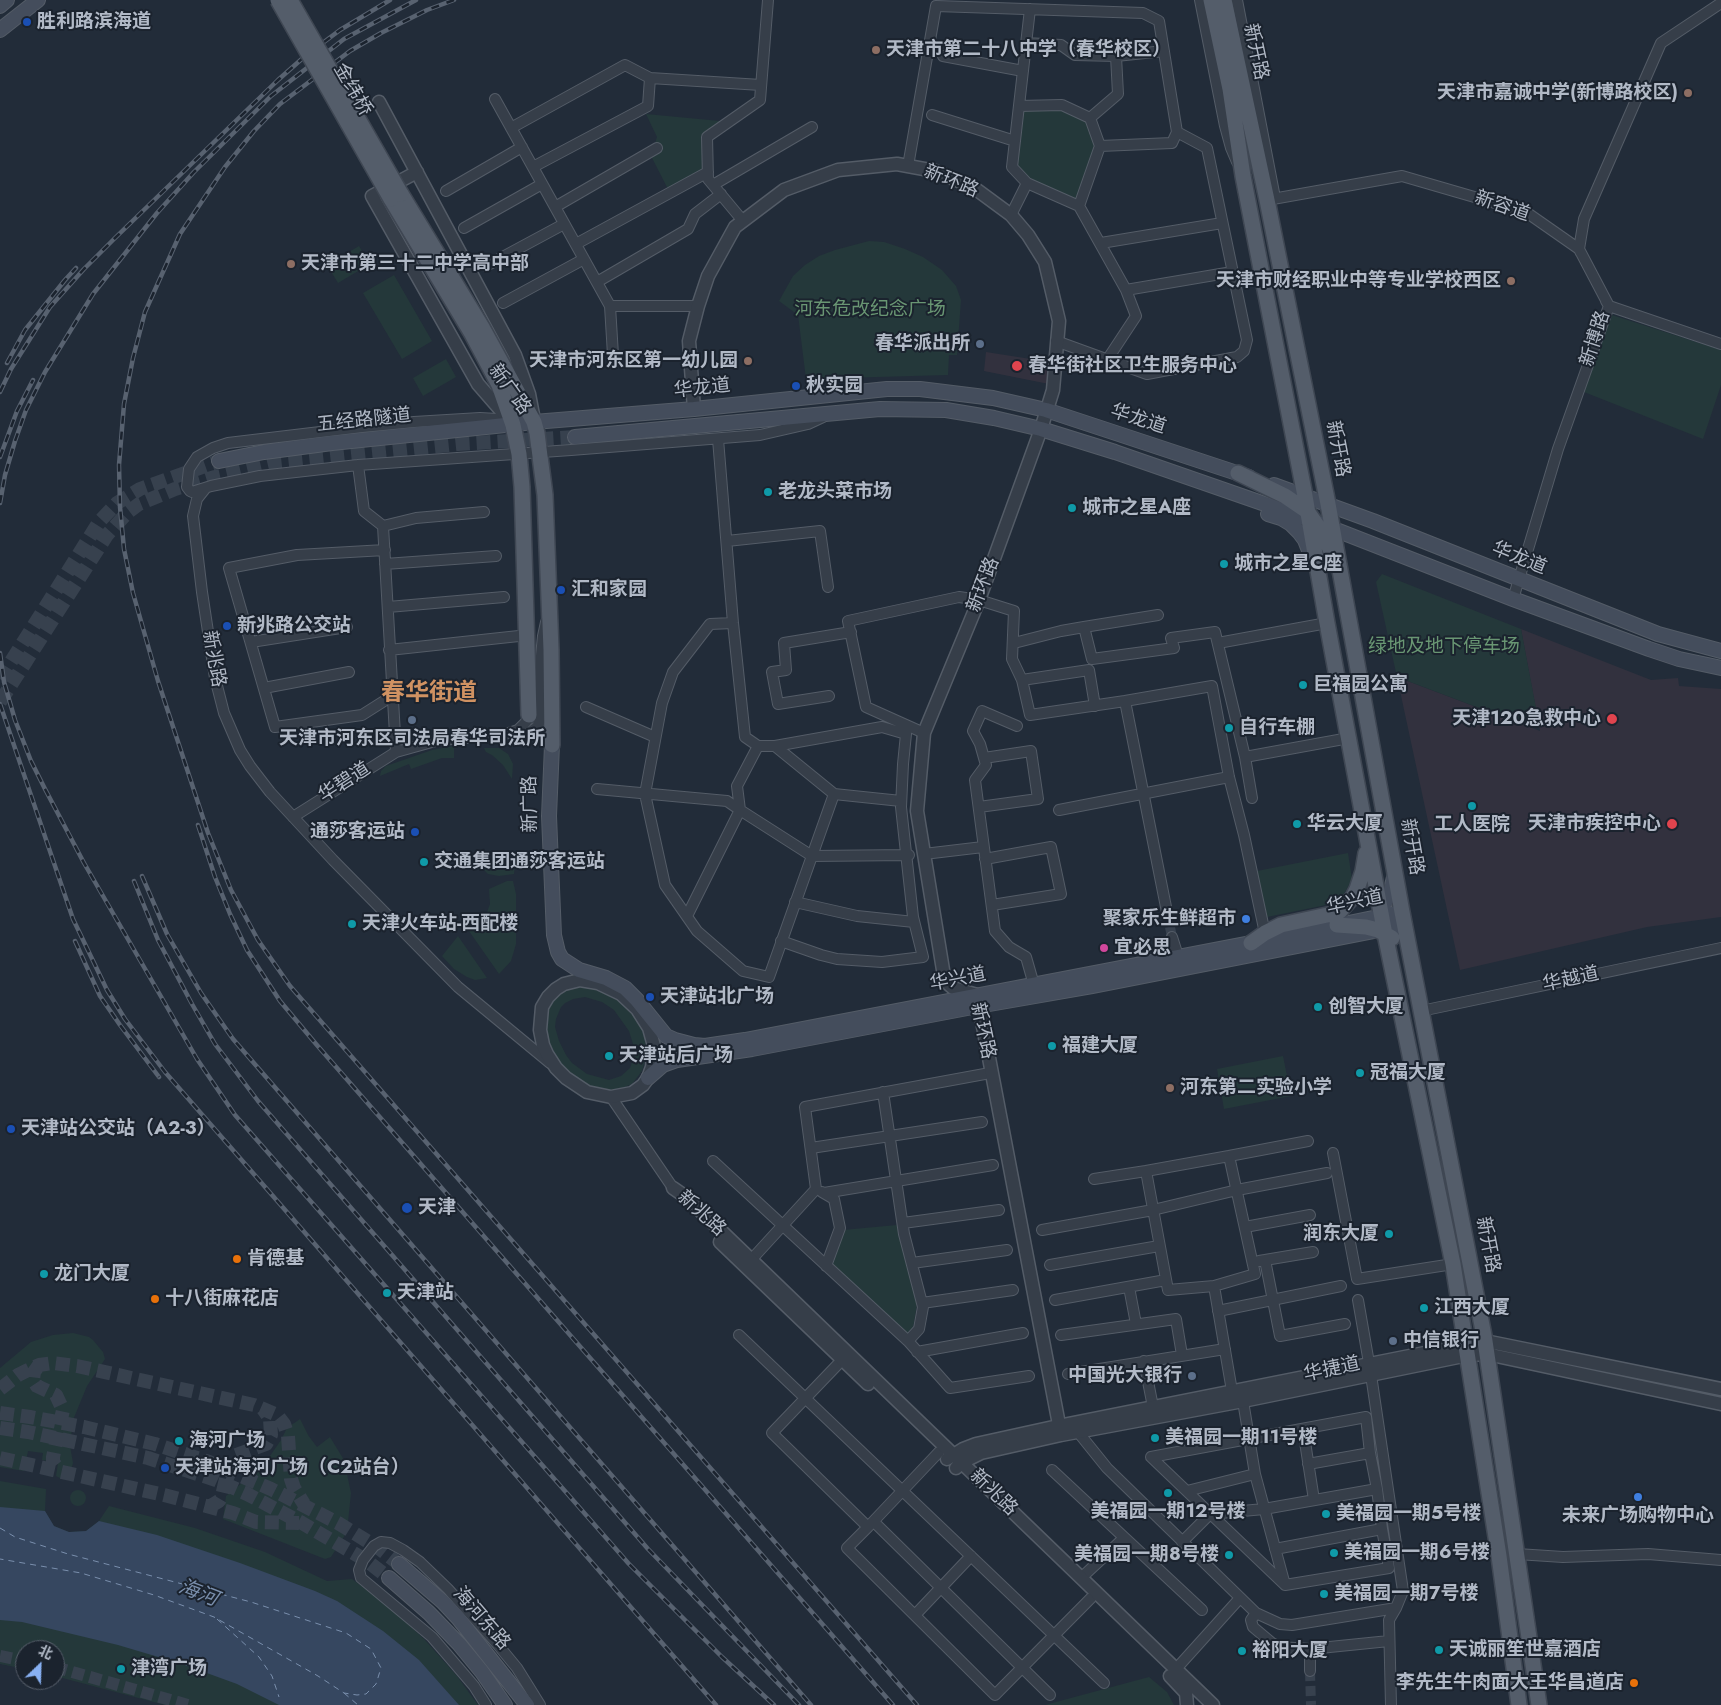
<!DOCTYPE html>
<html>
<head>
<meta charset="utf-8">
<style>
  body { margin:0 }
  #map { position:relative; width:1721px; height:1705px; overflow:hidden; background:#222c39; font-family:Jost,"Noto Sans SC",sans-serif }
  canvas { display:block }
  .north { position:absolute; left:15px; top:1640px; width:50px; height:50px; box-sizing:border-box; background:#1b232e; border:1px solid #575f6b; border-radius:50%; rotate:24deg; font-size:14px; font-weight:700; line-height:20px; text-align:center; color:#b1b9c6 }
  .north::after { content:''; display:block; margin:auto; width:18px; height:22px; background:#88b1f4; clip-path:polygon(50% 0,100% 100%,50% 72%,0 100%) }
</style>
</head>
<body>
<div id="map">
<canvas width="1721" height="1705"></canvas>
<div class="north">北</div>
</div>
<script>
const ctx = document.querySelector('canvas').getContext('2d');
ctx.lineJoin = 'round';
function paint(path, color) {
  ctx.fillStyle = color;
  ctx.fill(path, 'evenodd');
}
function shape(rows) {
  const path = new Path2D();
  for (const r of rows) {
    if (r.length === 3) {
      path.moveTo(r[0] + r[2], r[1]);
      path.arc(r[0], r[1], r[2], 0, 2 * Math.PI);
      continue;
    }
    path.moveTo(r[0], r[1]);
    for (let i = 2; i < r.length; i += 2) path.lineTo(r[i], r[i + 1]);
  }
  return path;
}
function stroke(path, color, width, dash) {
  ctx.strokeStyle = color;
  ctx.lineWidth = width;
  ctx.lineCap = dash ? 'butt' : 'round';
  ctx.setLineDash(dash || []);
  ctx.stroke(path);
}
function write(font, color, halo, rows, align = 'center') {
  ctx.font = font + ' Jost,"Noto Sans SC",sans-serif';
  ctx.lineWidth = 4;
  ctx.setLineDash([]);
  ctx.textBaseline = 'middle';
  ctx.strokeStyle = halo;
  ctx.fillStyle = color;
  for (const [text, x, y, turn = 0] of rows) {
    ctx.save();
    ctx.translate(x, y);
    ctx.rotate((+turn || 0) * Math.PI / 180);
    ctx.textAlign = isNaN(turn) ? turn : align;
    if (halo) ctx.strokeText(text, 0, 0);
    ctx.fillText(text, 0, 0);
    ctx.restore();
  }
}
const medical = shape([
  [986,352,1050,362,1049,384,984,371],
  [1521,629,1651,680,1678,678,1679,686,1721,689,1721,917,1647,927,1460,970,1397,677,1540,731]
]);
const green = shape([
  [1059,104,1090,118,1101,147,1078,203,1011,172,1022,109],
  [646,114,720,121,707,142,707,171,669,191,651,156,657,137],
  [869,241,884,242,905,249,923,257,942,270,956,286,961,300,957,355,949,355,948,375,806,379,798,315,779,301,793,276,805,265,819,256,835,250],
  [359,246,370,264,338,283,327,265],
  [394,275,432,341,402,359,363,293],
  [1612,315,1721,350,1721,385,1703,439,1584,392],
  [446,359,456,377,423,396,413,378],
  [1382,574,1521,629,1536,708,1534,717,1527,723,1519,723,1397,677,1376,582],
  [454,746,454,758,442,758,411,769,409,764,380,776,381,771,386,766,432,750],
  [484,748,499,748,508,754,513,764,512,779,503,765,492,755,486,752],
  [1348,853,1352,879,1345,892,1337,901,1331,904,1267,917,1257,871],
  [491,863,515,863,514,874,499,876,488,874,479,865],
  [507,881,513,881,516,894,516,944,511,961,499,974,469,931,481,922,487,912,490,904,489,889],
  [458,936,487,978,475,980,467,977,454,969,442,956],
  [588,986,611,993,632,1012,639,1022,645,1039,647,1053,642,1071,632,1084,615,1091,588,1087,572,1077,561,1065,549,1042,546,1025,549,1005,561,991,573,987],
  [585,997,602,1002,614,1010,629,1031,633,1044,634,1057,630,1068,621,1076,609,1080,587,1074,572,1063,566,1055,559,1041,555,1027,556,1019,561,1007,565,1003,573,999],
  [1283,1056,1291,1096,1224,1109,1217,1069],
  [897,1225,917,1304,913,1328,901,1339,829,1268,843,1230],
  [73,1333,89,1337,93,1340,103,1352,105,1359,87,1386,73,1420,70,1446,73,1463,71,1470,60,1478,56,1476,58,1463,42,1460,43,1453,28,1451,24,1471,0,1467,0,1368,31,1342,53,1335],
  [300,1419,308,1435,317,1447,330,1437,344,1460,351,1493,347,1532,331,1557,325,1559,223,1519,226,1496,263,1466,281,1440,287,1428],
  [0,1481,46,1489,45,1511,54,1526,69,1532,86,1531,99,1521,109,1506,195,1528,265,1552,327,1581,352,1579,391,1608,425,1640,457,1676,478,1705,165,1705,55,1676,55,1650,25,1650,25,1669,0,1664],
  [78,1498,8],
  [1149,1677,1167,1692,1174,1705,1045,1705]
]);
const water = shape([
  [0,1507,45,1511,54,1526,69,1532,86,1531,99,1521,157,1535,240,1563,315,1591,337,1601,383,1631,419,1660,459,1705,279,1705,237,1684,182,1664,118,1645,22,1622,0,1620]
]);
const ferry = shape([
  [0,1528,15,1537,68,1554,251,1602,346,1633,371,1649,381,1668,376,1684,366,1694,357,1695,344,1693,318,1676,214,1617,154,1595,81,1573,0,1559],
  [217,1619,259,1657,272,1676,279,1697],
  [344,1693,358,1705]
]);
const minorTunnel = shape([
  [1167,912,1172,937],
  [1310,1671,1311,1705]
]);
const tertiaryTunnel = shape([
  [0,1656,25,1661],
  [55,1667,188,1705]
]);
const secondaryTunnel = shape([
  [0,679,99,522,117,503,140,489,219,461],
  [0,702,107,535,127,513,139,504,175,489,215,477,271,464,458,444,575,437],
  [39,1365,34,1372,33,1380,37,1386,56,1395,63,1410,53,1457,53,1462,60,1471],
  [0,1389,18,1375,28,1370,39,1365,53,1363,77,1366,254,1405,277,1415,284,1424,288,1436,291,1479,294,1488,304,1504],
  [0,1413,30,1417,84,1427,155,1444,209,1462,271,1489,338,1523,380,1549,399,1564],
  [0,1428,28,1432,148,1458,216,1480,247,1494,302,1523,367,1561,389,1578],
  [0,1458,164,1495,233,1513,256,1522,299,1523],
  [209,1507,219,1501,222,1496,231,1457,266,1444,271,1435,270,1419,263,1409]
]);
const minor = shape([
  [1200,0,1225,126,1231,148,1237,162],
  [1237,0,1275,198],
  [1026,43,1061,45,1075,55,1116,56],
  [943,56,1023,71],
  [495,99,610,306,698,306],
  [1019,106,1062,105,1090,118,1100,146,1079,206,1126,290,1136,316,1107,360],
  [932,115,1015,141],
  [1090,118,1118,94,1116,56,1164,51],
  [511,128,625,65,650,78,761,85],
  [1100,146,1172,143,1177,132],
  [908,166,936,6,1143,13,1159,21,1177,132,1207,148,1247,340,1244,351,1237,357,1147,374,1056,341],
  [533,167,648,106,650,78],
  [1027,183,1079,206],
  [713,185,812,127],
  [446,191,522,147],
  [1267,200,1402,176,1526,212,1579,249,1581,253],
  [555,207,657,148],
  [1011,215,1027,183,1012,167,1030,9],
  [743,221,708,179,707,137,760,100,768,0],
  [464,228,542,184],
  [1101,243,1222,223],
  [576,244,708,172],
  [486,266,564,224],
  [597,282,688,229,695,214,721,194],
  [1126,290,1232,272],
  [1606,301,1609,306,1721,344],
  [503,303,584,259],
  [610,306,613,355],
  [505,422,497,419,480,418,414,422,362,427,228,443,213,448,197,457,189,469,187,487,190,491,192,492,211,486,260,476,358,465,571,450,760,435,808,424,823,417],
  [718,439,733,623,745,737,758,746,737,786,740,810,812,856,909,855],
  [358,465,364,511,383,526,396,752],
  [205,489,197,499,193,516,202,592,215,678,224,713,240,750,250,766,270,792,333,860,458,987,550,1063],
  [383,526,416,518,484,512],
  [727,541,820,531,828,587],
  [385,550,297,555,229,568,275,727,362,715,392,696],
  [385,564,496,556],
  [1513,599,1558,449,1609,306,1579,249,1584,219,1661,43,1721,3],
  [388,607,504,597],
  [733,623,710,624,673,672,662,703,645,794,665,885,697,931,743,971,769,977,834,794],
  [1084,627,1158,615],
  [251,642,347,627],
  [1014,643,1061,631,1084,627,1092,659,1174,648,1171,638,1215,632,1245,757,1349,738],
  [1218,643,1327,623],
  [389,650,528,635],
  [1022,680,1089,670,1095,706],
  [264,688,349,672],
  [829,696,778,704,772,672,786,670,784,643,851,632],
  [1125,701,1212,686,1229,777,1244,835,1266,938],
  [586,707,655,737],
  [1017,726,982,711,973,731,980,744,986,765,975,780,995,931,1009,947,1026,957,1034,985],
  [513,733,529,733,537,727,541,719,541,656,543,636,546,622],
  [924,733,866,707,848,621,959,597,979,600,1014,611,1012,659,1022,680,1030,715,1125,701,1167,912],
  [758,746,775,746,882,727,906,734,903,764,901,807,913,917,923,957,882,962,837,959,821,955,781,941],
  [775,746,834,794,901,801],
  [1245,757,1252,798],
  [597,789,727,801,740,810,687,916],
  [979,807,1038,799,1031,751,984,758],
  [1059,810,1229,777],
  [293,817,396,752,439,740,495,736,509,733,518,730,526,722,529,715],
  [924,854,983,847],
  [985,859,1051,847,1061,894,992,905],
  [795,902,857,916,914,922],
  [1172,937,1178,956],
  [1421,1011,1721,948],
  [883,1092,904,1234,923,1307,919,1329,908,1341],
  [611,1097,673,1188],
  [811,1148,982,1122],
  [1333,1153,1357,1279,1453,1264],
  [1229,1156,1308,1141],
  [713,1161,908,1341,950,1388,1029,1376],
  [1094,1179,1146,1171],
  [822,1192,834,1199,840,1228,826,1266],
  [824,1193,993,1165],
  [903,1223,999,1210],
  [1245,1227,1310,1215],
  [1042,1230,1153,1210,1237,1190,1327,1173],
  [751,1260,816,1189,805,1107,990,1073],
  [1265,1260,1280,1336,1345,1324],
  [1259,1261,1313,1252],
  [912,1263,1007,1250],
  [1050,1265,1159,1246],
  [1214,1286,1255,1274,1229,1156,1146,1171,1168,1290,1214,1286,1232,1391],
  [1129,1287,1136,1324],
  [1055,1300,1166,1280],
  [1358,1300,1369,1363],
  [922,1303,1013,1290],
  [1218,1311,1341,1286],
  [739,1335,1104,1683],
  [1061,1335,1176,1319,1182,1355],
  [917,1352,1023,1333],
  [842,1360,772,1433,868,1527,939,1452],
  [1144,1361,1153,1407],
  [1068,1374,1225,1349],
  [1371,1375,1403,1591,1396,1608,1389,1620,1391,1705],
  [1242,1395,1255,1474,1285,1585],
  [1303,1429,1314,1500],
  [1078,1432,1107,1468,1256,1613,1280,1624,1292,1625,1396,1608],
  [1308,1464,1370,1453],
  [1052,1470,1202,1610],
  [1187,1491,1255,1474],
  [874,1522,1050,1695],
  [868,1527,847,1548,995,1695,1091,1598],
  [1182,1542,1210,1514,1264,1509,1377,1489,1382,1529],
  [1275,1549,1382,1529,1389,1568,1285,1585],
  [1517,1554,1563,1557,1648,1554,1721,1560],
  [1081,1578,1124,1538],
  [1285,1585,1151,1457,1366,1417,1370,1453,1377,1489],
  [1256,1613,1251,1620,1253,1627,1272,1643,1280,1647,1310,1649,1389,1641],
  [915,1615,971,1556],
  [1310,1649,1310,1671],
  [1176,1669,1240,1598],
  [486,1705,474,1686,432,1637,361,1578,359,1570,363,1560,374,1546,381,1542,390,1543,403,1550,420,1562,448,1589,498,1645,517,1668,540,1705]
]);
const tertiary = shape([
  [379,102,515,355,529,394,533,415],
  [417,172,372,196,478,384,511,422],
  [694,409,689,341,698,306,708,276,735,227,784,190,838,170,897,164,935,171,973,187,1011,215,1028,235,1045,262,1059,321,1053,390,1041,429,979,600,924,733,917,811,944,976,946,982,953,988,977,995,1061,1435],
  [580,980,598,983,621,994,637,1009,649,1028,654,1046,652,1067,648,1078,643,1085,632,1093,611,1097,587,1092,566,1078,556,1068,547,1054,543,1045,540,1030,542,1007,548,997,556,989,564,984,580,980],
  [673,1188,686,1197,1213,1705],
  [720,1242,868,1384],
  [947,1459,963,1449,976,1444,1058,1426,1485,1341,1721,1389],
  [956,1468,961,1463,981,1453,1061,1435,1243,1401,1468,1355,1487,1354,1721,1404],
  [1170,1676,1186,1693,1187,1705]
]);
const secondary = shape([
  [0,6,7,0],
  [0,30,38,0],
  [575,437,880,409,946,410,994,418,1041,429,1115,452,1308,519,1513,599,1649,649,1679,659,1721,668],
  [219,461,264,452,332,443,534,422,694,409,887,389,920,389,993,398,1046,410,1249,477],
  [1274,485,1373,521,1658,634,1721,651],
  [1268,514,1281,518,1291,524,1299,532,1305,540,1312,558],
  [552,745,549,816,554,935,558,952,562,959,579,970,606,978,625,988,637,1000,666,1036,675,1040,694,1045,705,1046,745,1040,1266,940,1402,912],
  [1378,916,1391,890,1395,873],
  [648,1078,663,1065,677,1060,752,1049,978,1006,1092,986,1405,925],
  [399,1564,443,1602,458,1618,527,1705],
  [389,1578,429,1613,459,1644,482,1672,505,1705]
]);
const primary = shape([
  [1211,0,1230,89,1243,176,1305,496,1327,623,1384,929,1453,1264,1499,1556,1519,1705],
  [1224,0,1267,200,1328,504,1402,912,1485,1341,1539,1705],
  [401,194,483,329,534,422,537,433,545,495,551,650,552,745],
  [391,199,472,334,499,385,513,425,519,454,522,487,529,715],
  [1238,473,1285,496,1307,511,1323,534,1331,551],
  [1337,925,1366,927,1378,930,1392,938],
  [1251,943,1265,933,1281,925,1332,914,1340,911,1353,897,1357,889,1363,871,1366,853]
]);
const rail = shape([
  [454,0,427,10,381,33,350,51,280,104,254,131,225,167,180,234,145,312,133,358,124,404,119,465,120,507,124,549,133,593,158,681,208,833,231,890,258,940,290,986,917,1705],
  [7,363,25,330,65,280,76,268],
  [0,392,11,369,50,307,84,269,115,238,278,80,304,57,340,30,390,0],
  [0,457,17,411,33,380],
  [0,503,5,475,15,441,26,410,45,372,93,294,157,213,194,172,271,96,344,39,416,0],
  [0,653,4,682,15,720,31,761,45,789,84,863,197,1059,235,1115,629,1564,722,1657,774,1705],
  [0,704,73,919,107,990,125,1019,165,1072,716,1705],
  [198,825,215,877,230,914,247,950,280,1001,316,1044,893,1705],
  [142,876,167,934,201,993,233,1039,811,1705],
  [134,881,158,940,192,1004,215,1044,258,1101,648,1549,799,1705],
  [75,941,100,996,120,1025,159,1077]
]);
const primaryBridge = shape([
  [278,0,391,199],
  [290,0,401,194]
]);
const markers = [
  [27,22,5,"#1a4fb4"],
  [876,50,5,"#8d6e63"],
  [1688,93,5,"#8d6e63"],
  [291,264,5,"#8d6e63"],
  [1511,281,5,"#8d6e63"],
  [980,344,5,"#5c6f8a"],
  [748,361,5,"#8d6e63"],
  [1017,366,6,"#e0444e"],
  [796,386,5,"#1a4fb4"],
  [768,492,5,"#0f9aa8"],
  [1072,508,5,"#0f9aa8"],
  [1224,564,5,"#0f9aa8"],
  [561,590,5,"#1a4fb4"],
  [227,626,5,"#1a4fb4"],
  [1303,685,5,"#0f9aa8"],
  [1612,719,6,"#e0444e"],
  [412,720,5,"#5c6f8a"],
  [1229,728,5,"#0f9aa8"],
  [1472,806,5,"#0f9aa8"],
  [1297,824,5,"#0f9aa8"],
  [1672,824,6,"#e0444e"],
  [415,832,5,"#1a4fb4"],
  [424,862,5,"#0f9aa8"],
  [1246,919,5,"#3f7fe0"],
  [352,924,5,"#0f9aa8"],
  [1104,948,5,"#d1479c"],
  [650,997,5,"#1a4fb4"],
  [1318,1007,5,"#0f9aa8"],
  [1052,1046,5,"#0f9aa8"],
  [609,1056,5,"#0f9aa8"],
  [1360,1073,5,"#0f9aa8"],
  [1170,1088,5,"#8d6e63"],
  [11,1129,5,"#1a4fb4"],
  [407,1208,6,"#1a4fb4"],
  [1389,1234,5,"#0f9aa8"],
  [237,1259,5,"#e8710a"],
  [44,1274,5,"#0f9aa8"],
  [387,1293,5,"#0f9aa8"],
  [155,1299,5,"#e8710a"],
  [1424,1308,5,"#0f9aa8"],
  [1393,1341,5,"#5c6f8a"],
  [1192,1376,5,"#5c6f8a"],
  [1155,1438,5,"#0f9aa8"],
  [179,1441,5,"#0f9aa8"],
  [165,1468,5,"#1a4fb4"],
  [1168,1493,5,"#0f9aa8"],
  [1638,1497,5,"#3f7fe0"],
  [1326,1514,5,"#0f9aa8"],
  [1334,1553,5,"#0f9aa8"],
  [1229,1555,5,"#0f9aa8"],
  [1324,1594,5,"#0f9aa8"],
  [1439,1650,5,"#0f9aa8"],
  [1242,1651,5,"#0f9aa8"],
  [121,1669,5,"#0f9aa8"],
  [1634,1683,5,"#e8710a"]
];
const poiNames = [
  ["胜利路滨海道",37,22],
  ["天津市第二十八中学（春华校区）",886,50],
  ["天津市嘉诚中学(新博路校区)",1678,93,"right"],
  ["天津市第三十二中学高中部",301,264],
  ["天津市财经职业中等专业学校西区",1501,281,"right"],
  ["春华派出所",970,344,"right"],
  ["天津市河东区第一幼儿园",738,361,"right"],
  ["春华街社区卫生服务中心",1028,366],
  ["秋实园",806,386],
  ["老龙头菜市场",778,492],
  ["城市之星A座",1082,508],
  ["城市之星C座",1234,564],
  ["汇和家园",571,590],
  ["新兆路公交站",237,626],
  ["巨福园公寓",1313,685],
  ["天津120急救中心",1601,719,"right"],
  ["自行车棚",1239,728],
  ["天津市河东区司法局春华司法所",412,739,"center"],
  ["华云大厦",1307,824],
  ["天津市疾控中心",1661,824,"right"],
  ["工人医院",1472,825,"center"],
  ["通莎客运站",405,832,"right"],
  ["交通集团通莎客运站",434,862],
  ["聚家乐生鲜超市",1236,919,"right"],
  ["天津火车站-西配楼",362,924],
  ["宜必思",1114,948],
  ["天津站北广场",660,997],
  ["创智大厦",1328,1007],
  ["福建大厦",1062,1046],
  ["天津站后广场",619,1056],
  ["冠福大厦",1370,1073],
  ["河东第二实验小学",1180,1088],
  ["天津站公交站（A2-3）",21,1129],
  ["天津",418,1208],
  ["润东大厦",1379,1234,"right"],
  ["肯德基",247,1259],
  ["龙门大厦",54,1274],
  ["天津站",397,1293],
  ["十八街麻花店",165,1299],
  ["江西大厦",1434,1308],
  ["中信银行",1403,1341],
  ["中国光大银行",1182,1376,"right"],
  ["美福园一期11号楼",1165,1438],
  ["海河广场",189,1441],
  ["天津站海河广场（C2站台）",175,1468],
  ["美福园一期12号楼",1168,1512,"center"],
  ["美福园一期5号楼",1336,1514],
  ["未来广场购物中心",1638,1516,"center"],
  ["美福园一期6号楼",1344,1553],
  ["美福园一期8号楼",1219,1555,"right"],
  ["美福园一期7号楼",1334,1594],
  ["天诚丽笙世嘉酒店",1449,1650],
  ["裕阳大厦",1252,1651],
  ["津湾广场",131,1669],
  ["李先生牛肉面大王华昌道店",1624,1683,"right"]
];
const streetNames = [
  ["新开路",1255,52,78],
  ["金纬桥",352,90,60],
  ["新环路",951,182,22],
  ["新容道",1502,207,19],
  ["新博路",1596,339,-72],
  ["华龙道",702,389,-6],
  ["新广路",509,390,54],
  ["华龙道",1138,420,18],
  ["五经路隧道",364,421,-6],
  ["新开路",1337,449,79],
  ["华龙道",1519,559,22],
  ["新环路",984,585,-69],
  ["新兆路",213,659,80],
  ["华碧道",345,783,-33],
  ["新广路",531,804,-91],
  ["新开路",1411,847,80],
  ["华兴道",1355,903,-12],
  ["华兴道",958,980,-11],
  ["华越道",1571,980,-12],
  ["新环路",982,1031,78],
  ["新兆路",701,1214,42],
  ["新开路",1487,1245,79],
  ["华捷道",1332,1370,-12],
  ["新兆路",993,1493,44],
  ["海河东路",481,1619,49]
];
const parkNames = [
  ["河东危改纪念广场",870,310],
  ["绿地及地下停车场",1444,647]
];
const waterNames = [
  ["海河",198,1594,21]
];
const districtNames = [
  ["春华街道",429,694]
];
paint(medical, '#32313e');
paint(green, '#24383a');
paint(water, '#364760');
stroke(ferry, '#7a8fad', 1, [6, 5]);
stroke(minorTunnel, '#37414e', 10, [10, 5]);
stroke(tertiaryTunnel, '#37414e', 12, [12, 6]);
stroke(secondaryTunnel, '#37414e', 14, [14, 7]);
stroke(minor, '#545c67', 12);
stroke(tertiary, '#545c67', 15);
stroke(secondary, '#545c67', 16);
stroke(primary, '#3f4753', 18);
stroke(minor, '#363e49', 10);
stroke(tertiary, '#363e49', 12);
stroke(secondary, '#444d5c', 14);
stroke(primary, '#545d6a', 15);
stroke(rail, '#586270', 4.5);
stroke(rail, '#1b232e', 2.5, [8]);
stroke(primaryBridge, '#3f4753', 18, []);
stroke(primaryBridge, '#545d6a', 15);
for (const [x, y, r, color] of markers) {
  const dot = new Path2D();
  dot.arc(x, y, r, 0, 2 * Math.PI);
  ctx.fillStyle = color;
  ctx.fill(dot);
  stroke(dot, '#1b232e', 2);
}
write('bold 19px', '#b1b9c6', '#1b232e', poiNames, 'left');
write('19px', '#b1b9c6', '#1b232e', streetNames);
write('19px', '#699673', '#1b232e', parkNames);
write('italic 20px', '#7a8fad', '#1b232e', waterNames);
write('bold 24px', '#d09262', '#1b232e', districtNames);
</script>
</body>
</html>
